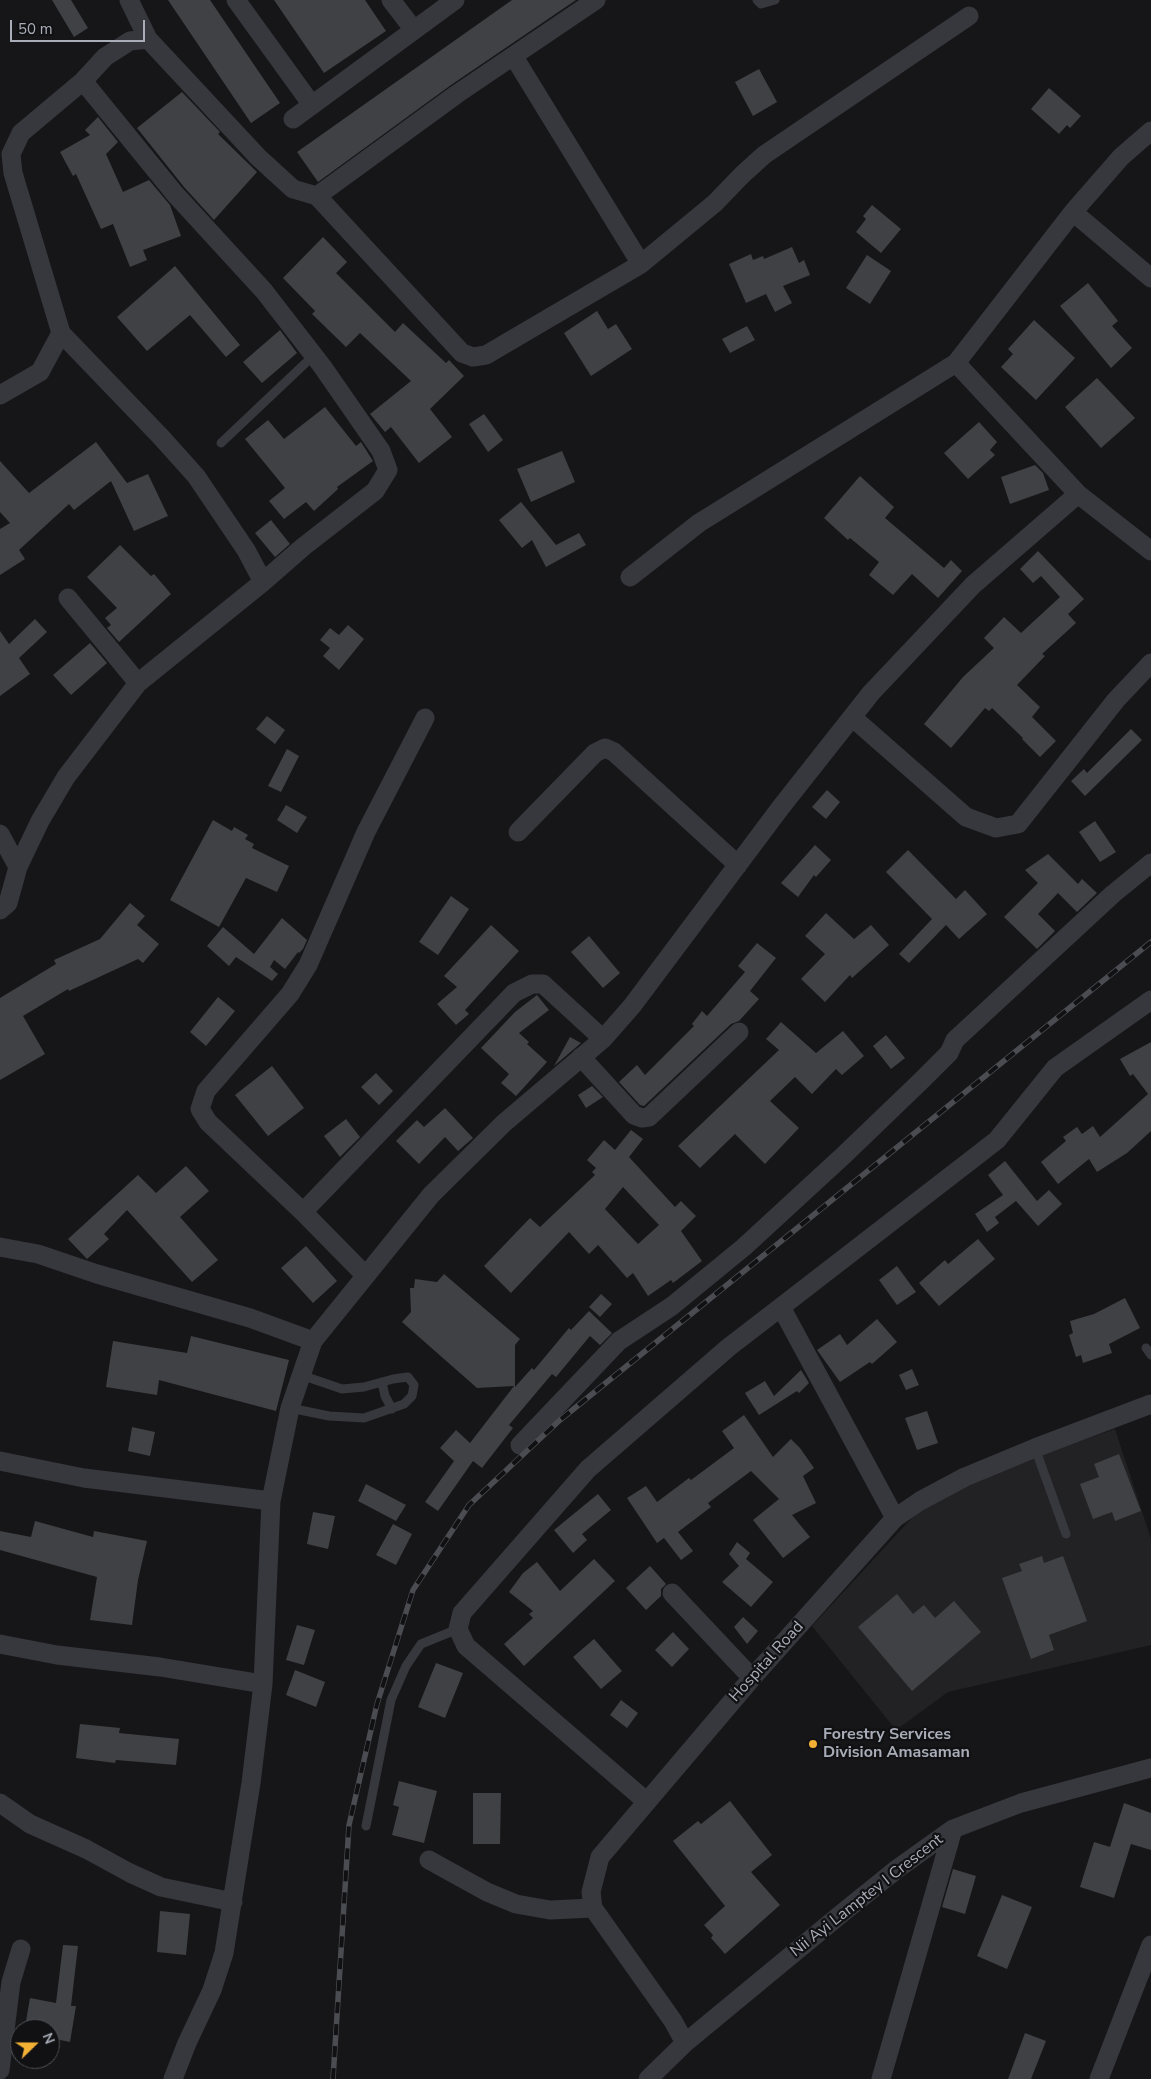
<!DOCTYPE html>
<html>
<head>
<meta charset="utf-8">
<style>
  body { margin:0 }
  #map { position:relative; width:1151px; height:2079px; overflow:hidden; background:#161618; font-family:"Nunito Sans",sans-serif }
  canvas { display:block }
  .north { position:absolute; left:10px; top:2019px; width:50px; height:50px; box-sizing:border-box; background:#111113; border:1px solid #4d4f55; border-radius:50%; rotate:68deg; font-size:14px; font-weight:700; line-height:20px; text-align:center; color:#a8adb8 }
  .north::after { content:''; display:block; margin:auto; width:18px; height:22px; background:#f2b134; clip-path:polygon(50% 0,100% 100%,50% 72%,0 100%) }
  .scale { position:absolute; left:10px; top:20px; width:135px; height:22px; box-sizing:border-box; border:2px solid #a8adb8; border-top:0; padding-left:6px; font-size:15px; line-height:18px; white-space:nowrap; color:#a8adb8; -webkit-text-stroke:4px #111113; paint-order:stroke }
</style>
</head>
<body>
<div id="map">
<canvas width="1151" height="2079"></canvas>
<div class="north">N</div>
<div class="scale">50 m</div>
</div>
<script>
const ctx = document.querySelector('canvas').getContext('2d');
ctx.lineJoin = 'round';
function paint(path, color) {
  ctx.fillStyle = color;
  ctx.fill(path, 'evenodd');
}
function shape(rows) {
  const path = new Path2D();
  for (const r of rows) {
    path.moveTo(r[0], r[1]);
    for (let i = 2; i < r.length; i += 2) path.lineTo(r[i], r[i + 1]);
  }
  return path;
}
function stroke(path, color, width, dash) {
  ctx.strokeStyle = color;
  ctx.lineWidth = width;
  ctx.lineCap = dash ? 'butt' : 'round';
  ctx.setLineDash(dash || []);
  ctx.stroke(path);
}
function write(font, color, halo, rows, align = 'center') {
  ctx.font = font + ' "Nunito Sans",sans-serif';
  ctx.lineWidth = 4.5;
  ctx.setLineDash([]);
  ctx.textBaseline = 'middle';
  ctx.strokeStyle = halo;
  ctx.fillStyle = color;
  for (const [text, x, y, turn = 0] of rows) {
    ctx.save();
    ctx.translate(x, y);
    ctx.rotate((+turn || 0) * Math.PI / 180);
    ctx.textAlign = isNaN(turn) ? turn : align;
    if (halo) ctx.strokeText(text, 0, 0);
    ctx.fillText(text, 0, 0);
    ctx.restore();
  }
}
const built = shape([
  [1115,1429,1151,1539,1151,1645,948,1692,896,1730,812,1626,922,1507,951,1486]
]);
const building = shape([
  [52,0,71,0,88,28,74,37],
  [168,0,210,0,280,103,251,123],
  [274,0,365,0,386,31,324,73],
  [512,0,576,0,451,85,318,182,297,152],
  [759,69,777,102,753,116,735,82],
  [1049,88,1081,116,1070,128,1067,125,1059,134,1031,109],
  [182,92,220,132,218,134,257,172,214,220,184,187,137,128],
  [98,117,118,142,106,154,123,192,149,180,170,205,181,236,143,250,147,260,130,267,113,224,101,229,76,174,73,176,60,152,90,135,85,130],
  [872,205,901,229,881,253,856,232,866,219,863,216],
  [323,237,347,262,336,273,395,332,403,323,446,363,449,360,464,376,430,409,452,437,419,463,391,427,385,432,370,414,411,381,360,333,346,347,312,314,315,311,283,278],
  [792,247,799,263,804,260,810,275,783,286,792,303,775,312,766,294,746,303,729,264,751,254,753,260,763,256,764,259],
  [867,255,891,271,870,304,846,288],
  [175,266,240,345,226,357,190,315,147,351,117,317],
  [1088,283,1118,321,1112,326,1132,348,1111,368,1060,306],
  [597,311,608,329,616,324,632,349,591,376,564,333],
  [1034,320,1075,358,1036,400,1001,367,1013,354,1008,349],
  [747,326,755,340,730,353,722,339],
  [280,330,297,353,262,383,243,362],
  [1097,378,1135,418,1101,448,1065,407],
  [325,407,356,446,361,442,373,461,337,487,338,489,314,511,306,502,284,519,269,501,285,488,245,439,268,420,284,439],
  [484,414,503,440,488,452,469,424],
  [979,422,997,442,990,450,995,455,968,479,944,453],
  [96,442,127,483,148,474,168,516,134,531,111,481,74,510,69,504,19,550,25,559,0,575,0,529,10,523,0,512,0,461,29,493],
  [562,451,575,482,531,502,517,469],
  [1035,465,1043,473,1049,490,1010,504,1001,477],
  [860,476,894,507,885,518,944,568,951,560,962,571,938,598,912,574,893,595,869,575,879,562,850,538,848,540,824,518],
  [521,502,556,545,579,533,586,545,546,567,532,540,522,548,499,520],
  [271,520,290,544,275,557,255,533],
  [120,545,151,576,154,574,171,594,119,642,107,628,111,625,105,618,117,608,87,577],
  [1038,551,1084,599,1068,614,1076,623,1042,654,1045,656,1017,685,1040,707,1032,717,1056,741,1040,757,1022,739,1023,738,992,708,989,711,985,708,951,748,924,724,963,677,994,648,984,638,1004,617,1021,633,1060,597,1041,576,1033,583,1020,569],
  [35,619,47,632,19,658,30,674,0,696,0,631,9,644],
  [348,625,364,639,339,670,323,656,330,648,320,640,330,628,339,635],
  [90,643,107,663,71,695,53,675],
  [267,716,285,730,275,744,256,729],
  [1131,729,1142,740,1085,796,1071,781,1084,769,1087,773],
  [287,749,299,756,281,792,268,786],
  [827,790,840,802,826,819,812,807],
  [286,805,307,817,297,833,277,820],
  [213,820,232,831,234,827,248,835,245,839,254,844,252,848,289,866,277,892,246,878,219,927,170,900],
  [1095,821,1116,852,1100,862,1079,832],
  [815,845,831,860,816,877,814,875,798,897,781,883],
  [908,850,956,899,965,890,987,914,959,939,946,925,909,963,899,954,932,919,886,872],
  [1048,854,1078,884,1082,879,1097,893,1077,912,1058,893,1038,914,1055,931,1037,949,1004,917,1038,883,1025,870],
  [451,896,469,909,438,955,419,942],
  [130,903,145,916,137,925,159,944,143,963,138,959,69,991,68,989,23,1016,45,1054,0,1080,0,998,56,964,54,960,100,939],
  [826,913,854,939,871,925,889,945,852,978,850,975,825,1002,801,979,825,954,805,936],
  [282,918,307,940,303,949,299,953,298,952,285,969,274,960,270,967,278,974,272,981,236,957,229,966,207,946,223,927,254,954],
  [491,925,519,951,465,1010,469,1014,456,1025,437,1004,457,987,444,976],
  [589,936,620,973,603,988,571,952],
  [757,943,776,958,750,991,759,999,739,1021,731,1024,644,1106,640,1105,619,1082,637,1065,645,1075,694,1026,692,1024,702,1011,707,1016,745,972,738,966],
  [537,995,549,1010,519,1033,529,1042,527,1044,547,1062,516,1096,501,1083,509,1074,481,1048,515,1012],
  [218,997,235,1011,206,1046,190,1032],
  [781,1022,816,1053,843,1031,864,1056,842,1075,836,1069,812,1094,795,1077,770,1101,799,1128,765,1164,735,1134,700,1168,678,1146,779,1050,766,1039],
  [886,1035,905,1058,891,1069,873,1046],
  [570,1037,581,1043,554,1066],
  [1151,1042,1151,1131,1127,1153,1097,1172,1089,1159,1058,1184,1041,1162,1066,1141,1063,1137,1077,1127,1082,1134,1093,1126,1100,1137,1148,1094,1133,1074,1130,1076,1120,1059],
  [272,1066,304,1108,268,1136,235,1095],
  [376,1073,393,1091,379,1105,361,1087],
  [592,1086,603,1097,586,1108,578,1095],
  [445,1108,473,1138,458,1151,445,1137,419,1164,396,1141,417,1120,424,1127],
  [346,1119,360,1137,340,1157,324,1136],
  [631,1130,643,1139,629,1157,675,1207,681,1201,696,1216,681,1231,702,1261,673,1283,671,1280,648,1296,633,1273,627,1278,598,1245,589,1254,569,1232,511,1293,484,1266,530,1218,540,1227,595,1175,592,1172,596,1168,587,1160,604,1140,615,1150],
  [623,1187,659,1225,638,1244,605,1209],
  [1005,1161,1037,1201,1049,1190,1062,1204,1038,1226,1016,1201,995,1217,999,1223,987,1232,975,1214,1003,1195,988,1175],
  [186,1166,209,1191,180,1217,218,1260,192,1282,127,1210,104,1234,109,1239,87,1259,68,1239,138,1175,156,1193],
  [978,1239,995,1259,939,1306,919,1283,945,1260,948,1264],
  [306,1246,337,1281,313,1303,281,1268],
  [897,1266,916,1292,897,1305,879,1280],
  [444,1274,520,1339,515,1345,515,1387,532,1368,534,1370,569,1328,571,1330,589,1311,612,1333,600,1345,590,1336,556,1377,552,1374,509,1425,513,1428,482,1468,473,1461,438,1511,425,1502,454,1461,440,1448,456,1430,470,1443,514,1386,477,1388,402,1322,411,1312,410,1288,414,1288,415,1279,437,1282],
  [601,1294,612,1304,600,1317,589,1307],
  [1125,1298,1140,1328,1109,1344,1112,1353,1083,1363,1081,1355,1076,1357,1069,1335,1073,1333,1070,1321,1094,1314],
  [877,1319,897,1342,872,1364,870,1362,840,1382,817,1350,840,1334,847,1345],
  [191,1336,289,1360,276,1411,159,1380,157,1395,106,1387,113,1341,187,1353],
  [912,1369,919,1385,906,1390,899,1375],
  [801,1370,809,1383,799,1393,797,1391,759,1415,745,1393,765,1381,774,1396],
  [927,1411,938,1443,917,1450,905,1418],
  [744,1415,773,1457,791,1439,800,1448,814,1468,803,1476,816,1503,792,1515,810,1537,783,1558,753,1520,779,1499,751,1471,708,1503,711,1507,678,1532,693,1551,681,1560,664,1538,657,1543,627,1498,646,1486,657,1502,689,1478,691,1480,734,1448,722,1431],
  [132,1427,155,1432,150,1456,128,1451],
  [1119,1454,1141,1511,1115,1521,1112,1512,1093,1519,1080,1484,1099,1477,1094,1464],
  [366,1484,406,1505,396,1521,358,1501],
  [598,1494,611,1510,582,1534,587,1540,573,1553,554,1530],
  [313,1512,335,1516,328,1549,307,1544],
  [35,1521,93,1537,94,1531,147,1541,138,1580,132,1625,90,1620,97,1577,0,1550,0,1531,31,1537],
  [393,1524,412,1534,396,1565,376,1555],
  [737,1542,750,1553,746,1559,773,1582,751,1607,722,1582,739,1566,729,1554],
  [1042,1556,1044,1563,1063,1556,1087,1621,1049,1635,1054,1650,1031,1659,1002,1578,1022,1571,1019,1564],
  [594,1559,615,1581,524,1666,504,1644,533,1618,529,1614,533,1611,509,1592,523,1573,537,1562,560,1591],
  [650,1566,666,1584,661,1589,661,1596,646,1610,626,1588],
  [897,1594,913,1614,924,1605,935,1618,954,1601,981,1632,912,1691,858,1627],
  [743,1617,758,1631,747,1644,734,1627],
  [297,1625,315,1630,304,1665,286,1660],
  [673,1632,689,1649,672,1667,655,1650],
  [594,1639,622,1671,601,1689,573,1657],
  [436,1663,463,1673,445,1718,418,1707],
  [295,1670,325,1682,316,1707,286,1695],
  [621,1700,638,1713,627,1728,610,1715],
  [80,1724,120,1728,119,1733,179,1739,176,1765,116,1760,115,1763,76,1758],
  [399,1781,437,1791,424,1843,392,1835,399,1807,393,1805],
  [473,1793,501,1793,500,1844,473,1844],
  [730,1801,772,1855,751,1872,780,1905,725,1954,711,1938,713,1935,704,1925,725,1906,673,1841,698,1821,701,1824],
  [1124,1803,1151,1813,1151,1850,1131,1844,1114,1898,1080,1887,1094,1842,1110,1847],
  [953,1869,976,1876,965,1914,942,1907],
  [1002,1895,1032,1907,1007,1969,977,1956],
  [160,1911,190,1914,186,1955,157,1952],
  [63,1945,78,1946,71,2006,76,2006,70,2042,50,2038,50,2029,30,2029,31,2022,26,2021,30,1998,56,2003],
  [1025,2033,1046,2041,1031,2079,1008,2079]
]);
const service = shape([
  [757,0,761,4,775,0],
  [221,443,314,355],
  [1146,1348,1151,1355],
  [382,1382,385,1396,392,1409],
  [290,1408,329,1416,364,1418,404,1404,412,1396,414,1385,408,1377,393,1379,364,1387,342,1389,301,1375],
  [1035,1448,1066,1534],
  [366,1826,391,1700,406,1666,421,1644,458,1629]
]);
const minor = shape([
  [129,0,148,39],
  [236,0,312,105],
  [391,0,414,30],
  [514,57,641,264],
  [83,81,175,194,264,291,322,366,381,451,388,470,375,491,303,547,263,582],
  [293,119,455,0],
  [317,196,457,94,596,0],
  [1073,212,1151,278],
  [956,363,1078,494,1151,551],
  [0,395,40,372,61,333],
  [630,577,699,523,956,363,1073,212,1121,157,1151,131],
  [68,598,138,683],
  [852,717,966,817,996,828,1018,824,1116,700,1151,663],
  [518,832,595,753,605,748,614,752,738,865],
  [0,834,18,867],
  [0,910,8,903,18,867,40,821,66,777,138,683,263,582,246,550,196,476,161,437,61,333,13,173,11,154,21,133,83,81,105,57,130,41,148,39,258,157,293,189,317,196,462,353,473,357,486,355,641,264,715,203,742,175,764,155,969,16],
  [581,1057,634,1115,642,1118,649,1117,739,1032],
  [303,1212,514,993,532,984,543,984,603,1039],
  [0,1247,38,1254,97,1274,250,1318,313,1341],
  [365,1275,303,1212,208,1122,200,1109,206,1091,290,994,308,965,366,832,425,718],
  [520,1445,619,1341,672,1306,744,1247,844,1155,922,1080,949,1053,955,1040,1113,894,1151,863],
  [0,1461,84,1478,271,1501],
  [895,1518,781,1307,997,1140,1055,1068,1151,1000],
  [672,1593,752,1678],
  [0,1644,57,1655,160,1667,263,1684],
  [647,1802,466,1646,458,1629,462,1613,588,1469,729,1347,781,1307],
  [0,1803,30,1824,86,1849,130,1873,161,1887,233,1902],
  [429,1860,487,1892,516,1904,550,1910,593,1908],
  [685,2043,673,2021,593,1908,591,1892,600,1857,752,1678,895,1518,920,1501,965,1477,1035,1448,1151,1404],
  [0,2070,11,1982,21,1949],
  [173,2079,187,2043,212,1990,224,1953,251,1783,263,1684,271,1501,290,1408,313,1341,431,1195,504,1123,603,1039,632,1006,781,807,871,693,973,585,1078,494],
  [648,2079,685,2043,841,1914,897,1869,953,1829,1021,1803,1151,1768],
  [881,2079,953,1829],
  [1099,2079,1151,1945]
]);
const rail = shape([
  [333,2079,349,1825,377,1704,413,1590,469,1505,560,1420,1151,942]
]);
const markers = [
  [813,1744,5,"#f2b134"]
];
const streetNames = [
  ["Hospital Road",767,1662,-48],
  ["Nii Ayi Lamptey I Crescent",867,1896,-38]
];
const poiNames = [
  ["Forestry Services",823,1735],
  ["Division Amasaman",823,1753]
];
paint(built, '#222225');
paint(building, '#404145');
stroke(service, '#37383d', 9);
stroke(minor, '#37383d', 19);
stroke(rail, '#4a4c52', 5.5);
stroke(rail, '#111113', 4, [11]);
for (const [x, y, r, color] of markers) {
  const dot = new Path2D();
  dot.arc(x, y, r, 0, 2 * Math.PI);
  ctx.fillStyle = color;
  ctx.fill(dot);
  stroke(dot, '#111113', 2);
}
write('16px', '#a8adb8', '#111113', streetNames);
write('bold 16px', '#a8adb8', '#111113', poiNames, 'left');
</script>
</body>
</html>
